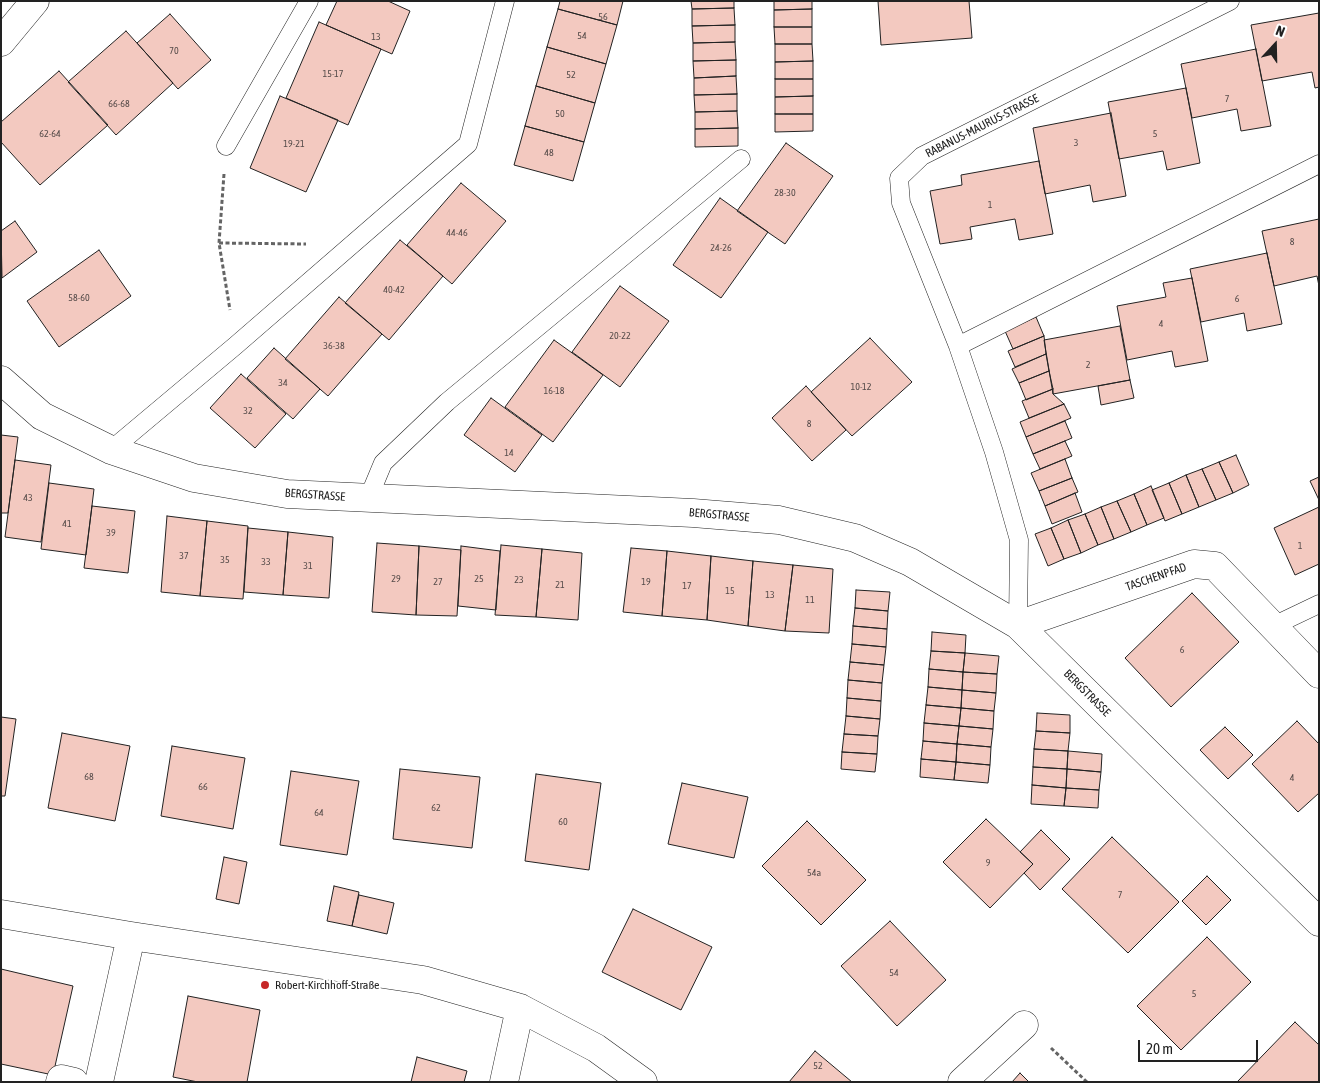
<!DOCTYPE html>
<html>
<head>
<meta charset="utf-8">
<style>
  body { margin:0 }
  #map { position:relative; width:1320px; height:1083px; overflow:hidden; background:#fff; font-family:"Asap Condensed",sans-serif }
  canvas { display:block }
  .frame { position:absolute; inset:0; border:2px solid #222; pointer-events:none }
  .north { position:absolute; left:1250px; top:20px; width:50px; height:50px; -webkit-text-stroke:4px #fff; paint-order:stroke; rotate:21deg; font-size:14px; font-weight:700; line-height:20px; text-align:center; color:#222 }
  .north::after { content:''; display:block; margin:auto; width:18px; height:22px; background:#222; clip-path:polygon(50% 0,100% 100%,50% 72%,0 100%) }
  .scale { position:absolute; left:1138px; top:1040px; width:120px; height:22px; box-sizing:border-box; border:2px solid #222; border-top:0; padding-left:6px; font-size:15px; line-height:18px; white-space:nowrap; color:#222; -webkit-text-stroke:4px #fff; paint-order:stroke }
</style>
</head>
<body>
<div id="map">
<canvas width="1320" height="1083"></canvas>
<div class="frame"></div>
<div class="north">N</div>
<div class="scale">20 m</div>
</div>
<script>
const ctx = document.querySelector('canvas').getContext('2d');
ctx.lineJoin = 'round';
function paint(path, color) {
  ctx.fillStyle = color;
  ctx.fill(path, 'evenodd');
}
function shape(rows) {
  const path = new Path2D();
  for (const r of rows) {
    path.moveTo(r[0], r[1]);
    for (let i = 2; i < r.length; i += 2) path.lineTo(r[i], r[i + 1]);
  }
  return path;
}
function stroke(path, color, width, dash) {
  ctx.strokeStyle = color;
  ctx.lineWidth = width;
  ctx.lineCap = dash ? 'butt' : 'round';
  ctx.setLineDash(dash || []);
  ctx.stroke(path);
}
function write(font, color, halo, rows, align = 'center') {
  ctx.font = font + ' "Asap Condensed",sans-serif';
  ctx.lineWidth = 4;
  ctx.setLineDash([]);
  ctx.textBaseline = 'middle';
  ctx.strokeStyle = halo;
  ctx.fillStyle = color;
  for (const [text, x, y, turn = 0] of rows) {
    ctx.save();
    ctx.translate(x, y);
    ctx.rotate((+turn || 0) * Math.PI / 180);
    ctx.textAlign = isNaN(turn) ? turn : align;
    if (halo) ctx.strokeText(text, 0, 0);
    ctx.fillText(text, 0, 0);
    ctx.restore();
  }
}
const building = shape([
  [337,1,388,1,410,11,392,54,326,25,337,1],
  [560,1,623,1,617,25,558,9,560,1],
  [691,1,734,1,734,8,692,9,691,1],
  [774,1,812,1,812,9,774,10,774,1],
  [878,1,969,1,972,38,881,45,878,1],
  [734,8,735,25,692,26,692,9,734,8],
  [558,9,617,25,606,64,547,47,558,9],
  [812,9,812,27,774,27,774,10,812,9],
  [1319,13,1319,87,1315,88,1312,72,1262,81,1251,25,1319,13],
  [170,14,211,60,178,89,137,43,170,14],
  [319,22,381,49,348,125,286,98,319,22],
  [735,25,735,42,693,43,692,26,735,25],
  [774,27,812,27,812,44,775,44,774,27],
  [126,31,173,83,116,135,68,82,126,31],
  [735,42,736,60,693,61,693,43,735,42],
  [775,44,812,44,813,61,775,62,775,44],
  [547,47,606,64,595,103,536,86,547,47],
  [1256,49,1271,126,1241,131,1237,109,1192,118,1181,64,1256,49],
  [736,60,736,76,694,78,693,61,736,60],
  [813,61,813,79,775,79,775,62,813,61],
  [59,71,108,125,40,185,1,142,1,122,59,71],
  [736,76,737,94,694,95,694,78,736,76],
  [775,79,813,79,813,96,775,97,775,79],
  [536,86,595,103,584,142,525,126,536,86],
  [1186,88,1200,163,1167,170,1163,151,1119,159,1108,102,1186,88],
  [737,94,737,111,695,112,694,95,737,94],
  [280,96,338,120,306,192,250,168,280,96],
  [813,96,813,114,775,114,775,97,813,96],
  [737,111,738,128,695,129,695,112,737,111],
  [1111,113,1126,196,1093,202,1090,185,1045,194,1033,128,1111,113],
  [775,114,813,114,813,131,775,132,775,114],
  [525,126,584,142,573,181,514,165,525,126],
  [738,128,738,146,695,147,695,129,738,128],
  [786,143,833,176,785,244,737,211,786,143],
  [1039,161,1053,234,1019,240,1015,219,970,227,972,239,940,244,930,191,962,185,961,175,1039,161],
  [461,183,506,221,452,284,407,245,461,183],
  [720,198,768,232,721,298,673,265,720,198],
  [1319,219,1319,286,1317,276,1274,286,1262,231,1319,219],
  [15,221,37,252,2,278,1,231,15,221],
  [400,240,443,276,389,340,345,303,400,240],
  [99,250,131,296,59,347,27,301,99,250],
  [1267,253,1282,324,1247,331,1244,313,1201,322,1190,269,1267,253],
  [1192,278,1208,361,1175,367,1172,351,1127,360,1117,306,1166,297,1163,283,1192,278],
  [620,286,669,321,620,387,572,352,620,286],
  [339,297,382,334,328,396,285,359,339,297],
  [1036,317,1044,336,1013,349,1005,331,1036,317],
  [1120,326,1130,380,1053,394,1044,340,1120,326],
  [1044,336,1046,354,1015,367,1008,351,1044,336],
  [870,338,912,382,852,436,811,392,870,338],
  [554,340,603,375,553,442,505,407,554,340],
  [274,348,320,389,293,419,247,378,274,348],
  [1046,354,1049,371,1019,383,1012,369,1046,354],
  [1049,371,1053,389,1026,400,1019,383,1049,371],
  [241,374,286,414,255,448,210,408,241,374],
  [1130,380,1134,398,1101,405,1098,386,1130,380],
  [806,386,846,430,812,461,772,418,806,386],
  [1053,389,1053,394,1064,404,1029,418,1022,401,1053,389],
  [491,398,542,435,515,472,464,435,491,398],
  [1064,404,1071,418,1026,437,1020,422,1064,404],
  [1065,421,1072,438,1033,454,1026,437,1065,421],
  [1,435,18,437,8,513,1,513,1,435],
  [1065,441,1072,456,1040,469,1033,454,1065,441],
  [1236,455,1249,485,1233,493,1219,462,1236,455],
  [1065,459,1072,478,1039,491,1031,473,1065,459],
  [15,460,51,465,41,542,5,537,15,460],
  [1219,462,1233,493,1216,500,1202,469,1219,462],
  [1202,469,1216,500,1199,507,1186,475,1202,469],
  [1186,475,1199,507,1182,514,1169,483,1186,475],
  [1319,477,1319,500,1310,481,1319,477],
  [1072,478,1078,492,1045,506,1039,491,1072,478],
  [49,483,94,489,86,555,41,549,49,483],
  [1169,483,1182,514,1165,521,1152,490,1169,483],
  [1151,486,1164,518,1147,525,1134,494,1151,486],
  [1075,493,1082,512,1052,524,1045,506,1075,493],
  [1134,494,1147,525,1131,532,1117,501,1134,494],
  [1117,501,1131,532,1114,539,1101,507,1117,501],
  [92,506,135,511,128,573,84,568,92,506],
  [1101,507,1114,539,1098,545,1085,514,1101,507],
  [1319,507,1319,564,1295,575,1274,528,1319,507],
  [1085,514,1098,545,1081,553,1068,520,1085,514],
  [167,516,207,521,200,596,161,592,167,516],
  [1068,520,1081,553,1064,559,1051,528,1068,520],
  [207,521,248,526,243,599,200,596,207,521],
  [248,528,288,532,283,595,244,592,248,528],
  [1051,528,1064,559,1048,566,1035,534,1051,528],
  [288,532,333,537,329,598,283,595,288,532],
  [377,543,419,546,416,615,372,612,377,543],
  [501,545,542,549,536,617,495,615,501,545],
  [419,546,461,550,457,616,416,615,419,546],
  [461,546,500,551,496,610,458,606,461,546],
  [631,548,667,551,662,616,623,612,631,548],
  [542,549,582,553,578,620,536,617,542,549],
  [667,551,711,556,707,620,662,616,667,551],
  [711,556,753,561,748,626,707,620,711,556],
  [753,561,793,565,785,631,748,626,753,561],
  [793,565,833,569,829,633,785,631,793,565],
  [856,590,890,592,888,611,855,608,856,590],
  [1192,593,1239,642,1171,707,1125,658,1192,593],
  [855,608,888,611,887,629,853,626,855,608],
  [853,626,887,629,886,647,852,644,853,626],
  [932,632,966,635,965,653,931,651,932,632],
  [852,644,886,647,884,665,850,662,852,644],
  [931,651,965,653,963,672,929,669,931,651],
  [965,653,999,656,997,674,963,672,965,653],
  [850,662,884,665,882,683,848,680,850,662],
  [929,669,963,672,962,690,928,687,929,669],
  [963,672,997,674,996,693,962,690,963,672],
  [848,680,882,683,881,701,847,698,848,680],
  [928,687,962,690,961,708,926,705,928,687],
  [962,690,996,693,994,711,961,708,962,690],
  [847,698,881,701,880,719,846,716,847,698],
  [926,705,961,708,959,726,924,723,926,705],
  [961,708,994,711,993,729,959,726,961,708],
  [1037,713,1070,715,1070,733,1036,731,1037,713],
  [846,716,880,719,878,736,844,734,846,716],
  [1,717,16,719,5,796,1,796,1,717],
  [1297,721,1319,744,1319,793,1298,812,1252,764,1297,721],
  [924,723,959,726,957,744,923,741,924,723],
  [959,726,993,729,991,747,957,744,959,726],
  [1225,727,1253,755,1228,779,1200,750,1225,727],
  [1036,731,1070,733,1068,751,1034,749,1036,731],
  [62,733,130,746,115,821,48,808,62,733],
  [844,734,878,736,877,754,842,752,844,734],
  [923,741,957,744,956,762,921,759,923,741],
  [957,744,991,747,990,765,956,762,957,744],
  [172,746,245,758,233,829,161,816,172,746],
  [1034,749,1068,751,1067,769,1033,767,1034,749],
  [1068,751,1102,754,1101,772,1067,769,1068,751],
  [842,752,877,754,875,772,841,769,842,752],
  [921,759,956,762,954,780,920,777,921,759],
  [956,762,990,765,988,783,954,780,956,762],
  [1033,767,1067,769,1066,788,1032,785,1033,767],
  [400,769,480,777,472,848,393,839,400,769],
  [1067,769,1101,772,1099,790,1066,788,1067,769],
  [291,771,359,781,347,855,280,845,291,771],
  [536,774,601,783,589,870,525,861,536,774],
  [682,783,748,797,734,858,668,844,682,783],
  [1032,785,1066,788,1064,806,1031,804,1032,785],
  [1066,788,1099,790,1098,808,1064,806,1066,788],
  [986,819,1033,864,990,908,943,862,986,819],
  [807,821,866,880,821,925,762,866,807,821],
  [1041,830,1070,859,1040,890,1024,873,1033,864,1020,852,1041,830],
  [1112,837,1179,902,1128,953,1062,889,1112,837],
  [224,857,247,862,239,904,216,899,224,857],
  [1207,876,1231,900,1206,925,1182,901,1207,876],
  [334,886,359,892,352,926,327,921,334,886],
  [359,895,394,903,387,934,352,926,359,895],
  [633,909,712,947,681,1010,602,972,633,909],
  [890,921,946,980,897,1026,841,966,890,921],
  [1207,937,1251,982,1181,1050,1137,1006,1207,937],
  [1,969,73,986,53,1075,1,1064,1,969],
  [188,996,260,1010,247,1082,198,1082,173,1077,188,996],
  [1295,1022,1319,1045,1319,1082,1237,1082,1295,1022],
  [815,1051,852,1082,789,1082,815,1051],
  [417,1057,467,1071,464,1082,411,1082,417,1057],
  [1020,1073,1029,1082,1012,1082,1020,1073]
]);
const path = shape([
  [224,174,219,243,230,310],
  [219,243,306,244],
  [1051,1048,1087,1082]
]);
const service = shape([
  [226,146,309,1],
  [958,346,1319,164],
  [111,450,235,346,468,144,505,1],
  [368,499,383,463,447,402,741,159],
  [1018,625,1019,540,994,452,958,346,901,203,899,178,922,156,1230,1],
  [1273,626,1319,604]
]);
const minor = shape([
  [1,42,35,1],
  [1,380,42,416,111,450,194,478,287,494,693,513,779,520,855,538,910,562,1018,625,1319,922],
  [1018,625,1194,564,1215,566,1319,674],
  [1,914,131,936,423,980,520,1008,596,1048,643,1082],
  [60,1082,61,1079,74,1082],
  [99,1082,131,936],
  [504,1082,520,1008],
  [962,1082,1024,1025]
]);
const markers = [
  [265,985,5,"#c62828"]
];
const numberNames = [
  ["56",603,17],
  ["54",582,36],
  ["13",376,37],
  ["70",174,51],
  ["15-17",333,74],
  ["52",571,75],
  ["7",1227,99],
  ["66-68",119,104],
  ["50",560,114],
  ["62-64",50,134],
  ["5",1155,134],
  ["3",1076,143],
  ["19-21",294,144],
  ["48",549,153],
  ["28-30",785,193],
  ["1",990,205],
  ["44-46",457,233],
  ["8",1292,242],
  ["24-26",721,248],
  ["40-42",394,290],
  ["58-60",79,298],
  ["6",1237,299],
  ["4",1161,324],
  ["20-22",620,336],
  ["36-38",334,346],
  ["2",1088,365],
  ["34",283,383],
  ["10-12",861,387],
  ["16-18",554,391],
  ["32",248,411],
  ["8",809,424],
  ["14",509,453],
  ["43",28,498],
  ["41",67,524],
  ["39",111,533],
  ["1",1300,546],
  ["37",184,556],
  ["35",225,560],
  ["33",266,562],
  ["31",308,566],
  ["29",396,579],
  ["25",479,579],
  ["23",519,580],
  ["27",438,582],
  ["19",646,582],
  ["21",560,585],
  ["17",687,586],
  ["15",730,591],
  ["13",770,595],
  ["11",810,600],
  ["6",1182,650],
  ["68",89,777],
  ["4",1292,778],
  ["66",203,787],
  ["62",436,808],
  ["64",319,813],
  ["60",563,822],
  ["9",988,863],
  ["54a",814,873],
  ["7",1120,895],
  ["54",894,973],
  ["5",1194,994],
  ["52",818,1066]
];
const streetNames = [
  ["RABANUS-MAURUS-STRASSE",982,126,-27],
  ["BERGSTRASSE",315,495,4],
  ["BERGSTRASSE",719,515,5],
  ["TASCHENPFAD",1156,577,-19],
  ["BERGSTRASSE",1087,693,45]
];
const poiNames = [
  ["Robert-Kirchhoff-Straße",275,985]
];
paint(building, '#f3c9c0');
stroke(building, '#222', 1);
stroke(service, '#222', 19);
stroke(minor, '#222', 29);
stroke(path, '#646464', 3, [4, 2.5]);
stroke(service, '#fff', 18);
stroke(minor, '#fff', 28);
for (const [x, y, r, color] of markers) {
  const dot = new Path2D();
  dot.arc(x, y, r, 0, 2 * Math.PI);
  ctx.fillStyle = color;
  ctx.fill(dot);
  stroke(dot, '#fff', 2);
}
write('10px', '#564c4a', null, numberNames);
write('12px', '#222', '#fff', streetNames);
write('12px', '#222', '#fff', poiNames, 'left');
</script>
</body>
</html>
